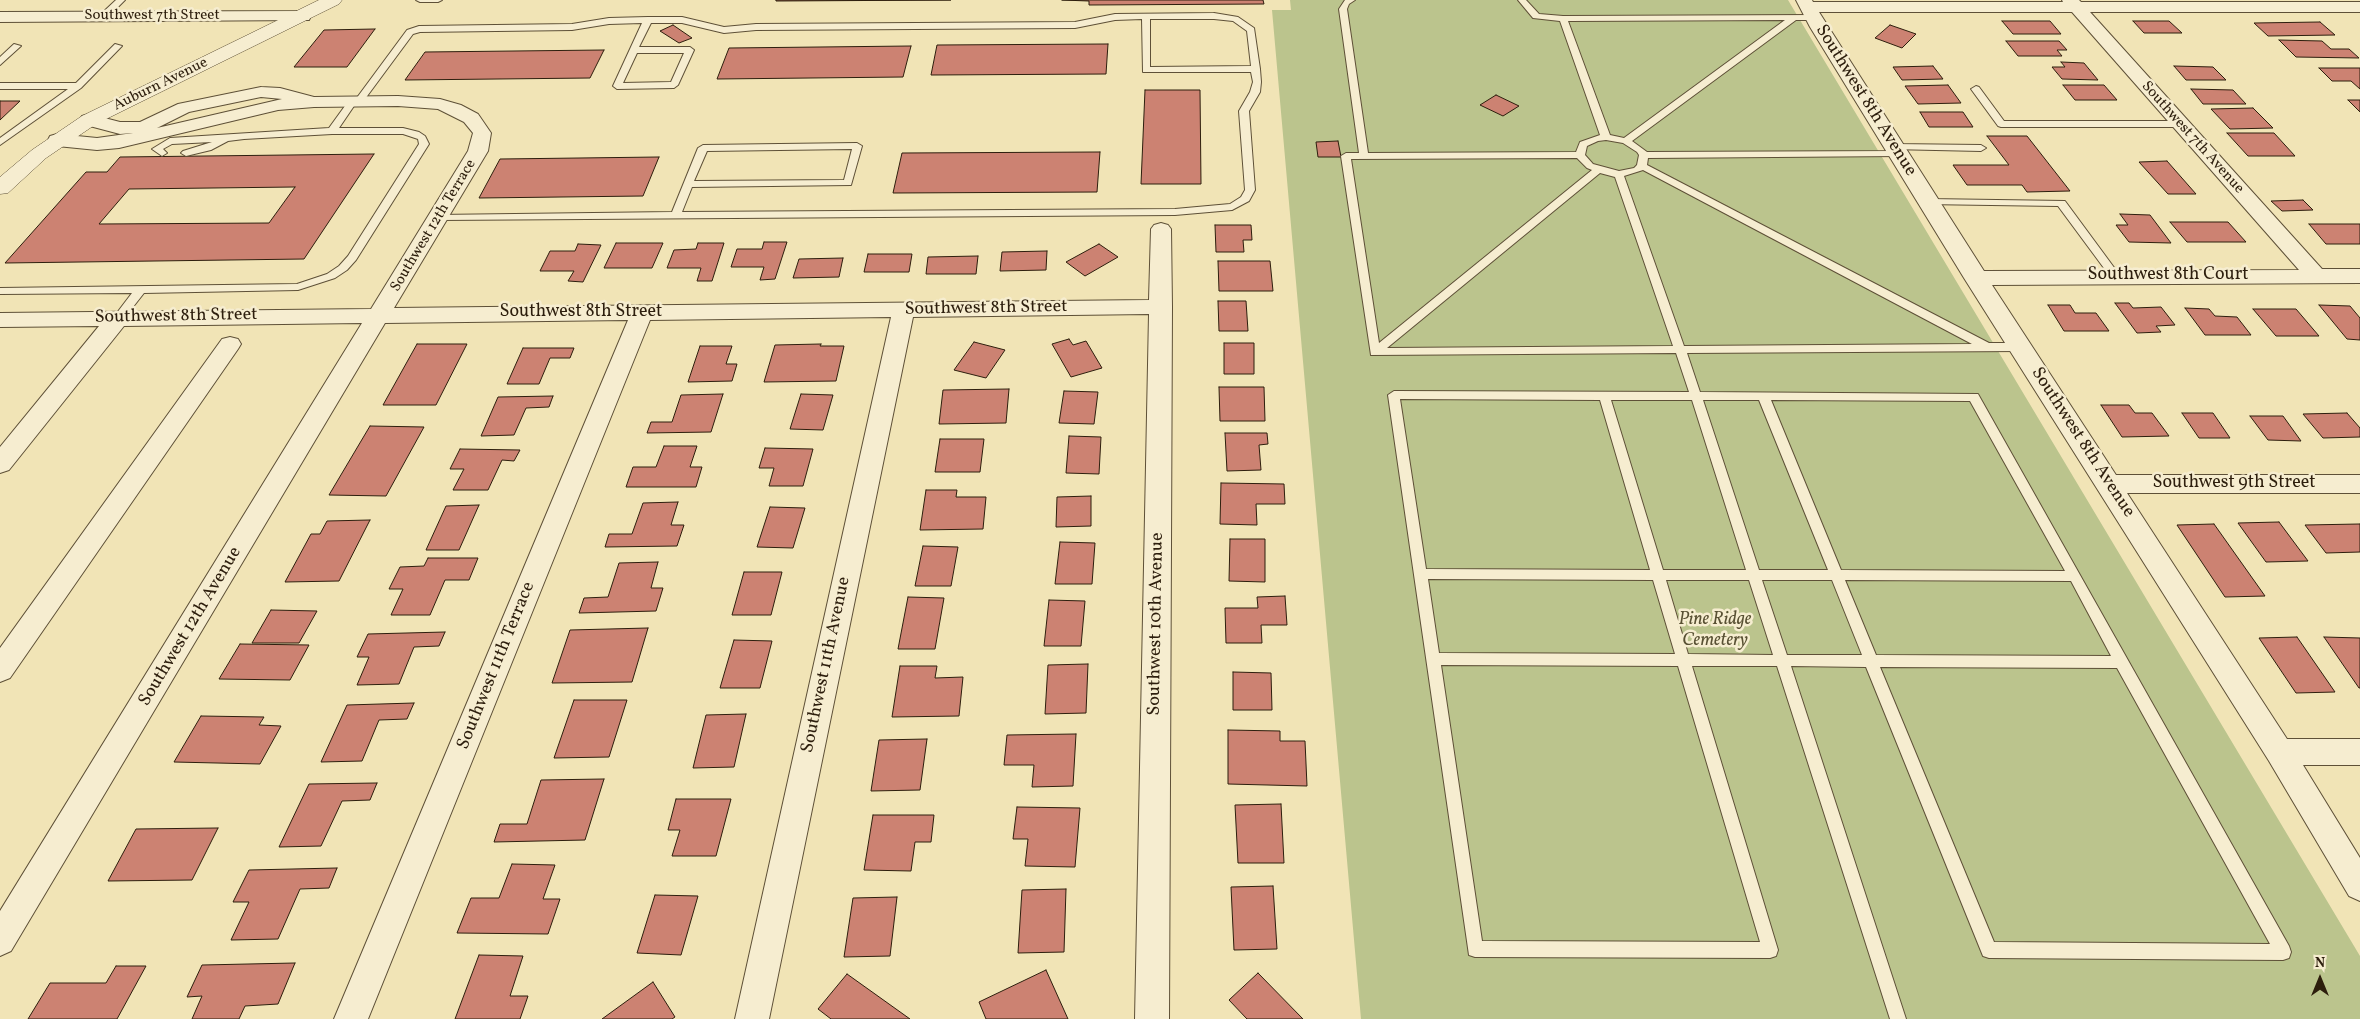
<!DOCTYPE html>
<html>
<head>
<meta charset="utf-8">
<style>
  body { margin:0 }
  #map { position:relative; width:2360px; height:1019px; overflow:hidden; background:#f1e4b6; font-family:Vollkorn,serif }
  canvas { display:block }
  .north { position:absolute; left:2295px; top:954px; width:50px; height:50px; -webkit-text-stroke:4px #f6edd0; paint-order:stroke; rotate:0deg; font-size:14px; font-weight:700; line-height:20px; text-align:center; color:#2d1e0d }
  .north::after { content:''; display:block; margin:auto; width:18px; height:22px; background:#2d1e0d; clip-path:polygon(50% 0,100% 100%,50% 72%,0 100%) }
</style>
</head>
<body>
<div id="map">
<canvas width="2360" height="1019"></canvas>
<div class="north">N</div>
</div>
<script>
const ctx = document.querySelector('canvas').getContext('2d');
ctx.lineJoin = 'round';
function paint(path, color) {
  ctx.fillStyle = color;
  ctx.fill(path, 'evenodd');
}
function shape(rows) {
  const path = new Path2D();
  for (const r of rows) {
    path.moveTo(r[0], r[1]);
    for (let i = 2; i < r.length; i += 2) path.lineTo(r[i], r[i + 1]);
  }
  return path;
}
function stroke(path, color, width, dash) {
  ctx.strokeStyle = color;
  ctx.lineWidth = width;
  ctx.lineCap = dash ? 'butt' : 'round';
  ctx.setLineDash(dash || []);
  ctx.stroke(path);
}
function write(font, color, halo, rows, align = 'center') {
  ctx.font = font + ' Vollkorn,serif';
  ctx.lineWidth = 5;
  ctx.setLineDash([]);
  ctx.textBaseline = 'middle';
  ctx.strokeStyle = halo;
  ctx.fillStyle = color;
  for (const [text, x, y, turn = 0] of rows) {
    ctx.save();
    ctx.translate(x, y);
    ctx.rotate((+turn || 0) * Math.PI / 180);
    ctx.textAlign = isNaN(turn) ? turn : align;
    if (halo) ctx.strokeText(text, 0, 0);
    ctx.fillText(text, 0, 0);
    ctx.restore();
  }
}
const green = shape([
  [1290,0,1788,0,2360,956,2360,1019,1361,1019,1272,10,1291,10]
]);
const building = shape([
  [776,0,951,0,776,1,776,0],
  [1062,0,1263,0,1264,4,1089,5,1089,1,1062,0],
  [2002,21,2050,21,2061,34,2013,34,2002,21],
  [2133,21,2169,21,2182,33,2144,33,2133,21],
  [2320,22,2335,35,2268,36,2254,23,2320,22],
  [673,25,692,38,679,43,660,31,673,25],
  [1890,25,1916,34,1902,48,1875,38,1890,25],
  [375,29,347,67,294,67,324,30,375,29],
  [2279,40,2322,41,2331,49,2349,49,2359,58,2296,57,2279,40],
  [2006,41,2059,41,2067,50,2057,50,2062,56,2018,56,2006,41],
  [1108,44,1106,74,931,75,937,45,1108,44],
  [911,46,903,77,717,79,729,48,911,46],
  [604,50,590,78,405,80,425,52,604,50],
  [2061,62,2084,63,2098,80,2062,79,2052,67,2065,67,2061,62],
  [1933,66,1943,79,1902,80,1893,67,1933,66],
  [2174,66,2213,67,2226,80,2186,80,2174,66],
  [2319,68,2360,68,2360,89,2351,81,2332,81,2319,68],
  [1948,85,1961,103,1918,104,1905,86,1948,85],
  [2063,85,2104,85,2117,100,2075,100,2063,85],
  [2191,89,2233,90,2246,104,2203,104,2191,89],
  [1145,90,1200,90,1201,184,1141,184,1145,90],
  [1496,95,1519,106,1503,116,1480,105,1496,95],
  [2348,100,2360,100,2360,112,2348,100],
  [0,101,20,101,0,120,0,101],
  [2253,108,2273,128,2230,129,2211,109,2253,108],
  [1920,112,1963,112,1973,127,1929,127,1920,112],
  [2227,133,2274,133,2295,156,2248,156,2227,133],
  [1987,136,2027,136,2070,191,2027,192,2022,185,1967,185,1953,165,2009,165,1987,136],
  [1338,141,1341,157,1318,157,1316,142,1338,141],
  [1100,152,1097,192,893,193,902,153,1100,152],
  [374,154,304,259,5,263,86,172,107,172,120,157,374,154],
  [295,187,269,223,99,224,129,189,295,187],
  [659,157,643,196,479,198,500,159,659,157],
  [2167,161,2196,194,2168,194,2139,162,2167,161],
  [2303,200,2313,210,2282,211,2271,201,2303,200],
  [2120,214,2150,215,2171,243,2129,242,2116,225,2128,225,2120,214],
  [2170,222,2228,222,2246,242,2187,242,2170,222],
  [2309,224,2360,224,2360,244,2326,244,2309,224],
  [1215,225,1251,225,1252,240,1243,240,1244,252,1216,252,1215,225],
  [764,242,787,242,775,279,760,280,764,267,731,267,737,249,762,249,764,242],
  [616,243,663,243,652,268,604,268,616,243],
  [698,243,724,243,712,281,697,281,701,268,667,268,674,250,696,249,698,243],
  [578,244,601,245,583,282,568,281,574,271,540,271,550,251,575,251,578,244],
  [1099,244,1118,257,1085,276,1066,262,1099,244],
  [1047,251,1046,270,1000,271,1002,252,1047,251],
  [868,254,912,254,909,272,864,272,868,254],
  [978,256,976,274,926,274,928,257,978,256],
  [843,258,839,277,793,278,799,259,843,258],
  [1218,261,1270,261,1273,291,1219,291,1218,261],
  [1218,301,1246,301,1248,331,1219,331,1218,301],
  [2115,303,2129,303,2133,308,2161,307,2175,325,2156,326,2161,332,2137,333,2115,303],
  [2048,305,2070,305,2075,313,2096,313,2109,331,2064,331,2048,305],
  [2319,305,2350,306,2360,318,2360,340,2347,339,2319,305],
  [2185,308,2209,309,2215,316,2237,317,2251,335,2205,335,2185,308],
  [2253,309,2296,309,2319,336,2276,336,2253,309],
  [1069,339,1073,345,1086,341,1102,368,1071,377,1052,344,1069,339],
  [974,342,1005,350,986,378,954,370,974,342],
  [1224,343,1254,343,1254,374,1224,374,1224,343],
  [417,344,467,344,436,405,383,405,417,344],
  [821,344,820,346,844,346,836,381,764,382,775,345,821,344],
  [700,346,732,346,726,364,737,364,732,381,688,382,700,346],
  [523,348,574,348,570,358,550,358,539,384,507,384,523,348],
  [1219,387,1264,387,1265,421,1220,421,1219,387],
  [1009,389,1006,423,939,424,943,390,1009,389],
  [1064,391,1098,392,1094,424,1059,423,1064,391],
  [723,394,711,432,647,433,651,422,672,422,681,395,723,394],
  [801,394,833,395,823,430,790,429,801,394],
  [553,396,549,407,526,408,514,435,481,436,498,397,553,396],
  [2101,405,2129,405,2135,413,2152,413,2169,436,2122,437,2101,405],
  [2182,413,2213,413,2230,438,2199,438,2182,413],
  [2347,413,2360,428,2360,437,2323,438,2303,414,2347,413],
  [2250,416,2283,416,2301,441,2268,440,2250,416],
  [370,426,424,427,386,496,329,495,370,426],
  [1225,433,1267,433,1268,444,1259,445,1261,470,1227,471,1225,433],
  [1069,436,1101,437,1099,474,1066,473,1069,436],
  [940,439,984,439,980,472,935,472,940,439],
  [664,446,697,446,690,467,702,467,696,487,626,487,633,467,656,467,664,446],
  [765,448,813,449,803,486,769,486,774,468,759,468,765,448],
  [460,449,520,450,514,461,502,460,488,490,453,490,464,469,450,469,460,449],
  [1221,483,1284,484,1285,504,1256,504,1257,525,1220,524,1221,483],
  [926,490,957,490,956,497,986,497,983,529,920,530,926,490],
  [1091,496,1091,526,1056,527,1057,497,1091,496],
  [678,502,671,525,684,525,677,546,605,547,609,534,632,534,643,503,678,502],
  [479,505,459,550,426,550,446,506,479,505],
  [770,507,805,508,793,548,757,547,770,507],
  [370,520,339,581,285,582,311,534,320,534,327,521,370,520],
  [2279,522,2308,561,2266,562,2238,523,2279,522],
  [2214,524,2265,596,2225,597,2177,525,2214,524],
  [2360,524,2360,552,2326,553,2305,525,2360,524],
  [1230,539,1265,539,1265,582,1229,581,1230,539],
  [1060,542,1095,543,1092,584,1055,584,1060,542],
  [923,546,958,547,951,586,915,586,923,546],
  [428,558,478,558,469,580,445,580,430,615,391,615,403,589,389,589,400,567,424,566,428,558],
  [658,562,651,588,663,588,656,611,579,613,584,598,608,597,619,563,658,562],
  [744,572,782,572,771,615,732,615,744,572],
  [1285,596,1287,625,1261,625,1262,643,1226,643,1225,608,1258,608,1257,597,1285,596],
  [908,597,944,598,935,649,898,649,908,597],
  [1049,600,1085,601,1081,646,1044,646,1049,600],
  [271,610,317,611,299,643,252,643,271,610],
  [648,628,632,682,552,683,570,630,648,628],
  [445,632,439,646,414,647,399,684,357,685,369,657,357,657,368,634,445,632],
  [2297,637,2335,692,2296,693,2259,638,2297,637],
  [2324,637,2360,638,2360,688,2359,688,2324,637],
  [734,640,772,641,760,688,720,688,734,640],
  [240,644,309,645,290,680,219,679,240,644],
  [1088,664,1086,713,1045,714,1048,665,1088,664],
  [900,666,937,666,935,678,963,677,959,716,892,717,900,666],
  [1233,672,1271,673,1272,710,1233,710,1233,672],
  [574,700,627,700,609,757,554,758,574,700],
  [414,703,407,719,379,720,362,761,321,762,347,705,414,703],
  [746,714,734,767,693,768,706,715,746,714],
  [201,716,264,717,259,725,281,726,260,764,174,762,201,716],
  [1228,730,1280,731,1280,741,1305,741,1307,786,1228,784,1228,730],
  [1076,734,1073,786,1032,787,1034,765,1004,765,1007,735,1076,734],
  [927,739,920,790,871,791,879,740,927,739],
  [604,779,585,840,494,842,500,824,527,824,541,780,604,779],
  [377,783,370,800,342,801,321,846,279,847,309,784,377,783],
  [676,799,731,799,716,856,672,856,680,830,668,830,676,799],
  [1281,804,1284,863,1238,863,1235,805,1281,804],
  [1017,807,1080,808,1075,867,1025,866,1028,839,1013,839,1017,807],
  [873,815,934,815,931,842,915,842,911,871,864,870,873,815],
  [218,828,192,880,108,881,136,829,218,828],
  [512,864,555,865,543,899,560,899,548,934,457,933,471,898,499,898,512,864],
  [337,868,329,888,300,889,278,939,231,940,249,902,233,902,249,870,337,868],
  [1273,886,1277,949,1234,950,1231,887,1273,886],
  [1066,889,1064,952,1018,953,1022,890,1066,889],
  [655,895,698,896,681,955,637,953,655,895],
  [897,897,890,956,844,957,853,898,897,897],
  [479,955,523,956,510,996,528,996,520,1019,455,1019,479,955],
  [295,963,278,1004,245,1006,239,1019,192,1019,202,996,187,997,202,965,295,963],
  [116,966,146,966,117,1019,28,1019,50,983,106,983,116,966],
  [1046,970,1068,1019,986,1019,979,1002,1046,970],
  [1258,973,1303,1019,1247,1019,1229,1000,1258,973],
  [847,974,910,1019,831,1019,818,1009,847,974],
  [653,982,675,1017,672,1019,602,1019,653,982]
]);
const service = shape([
  [116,0,125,0,107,18,101,18,101,14,116,0],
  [416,0,442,0,438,2,420,2,416,0],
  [1345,0,1355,0,1349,4,1347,9,1368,153,1576,152,1580,142,1600,135,1560,21,1533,18,1518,0,1526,0,1539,14,1563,16,1816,15,1817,17,1813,20,1796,20,1632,141,1647,152,1898,151,1903,154,1901,156,1648,158,1647,165,1989,343,2020,343,2026,347,2020,351,1687,353,1700,392,1978,394,2289,946,2291,952,2289,958,2283,960,1989,958,1983,956,1866,667,1791,666,1906,1019,1890,1019,1777,666,1692,666,1778,950,1776,956,1770,958,1475,957,1469,955,1388,395,1394,391,1689,392,1676,353,1371,355,1341,156,1346,153,1359,153,1339,9,1345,0],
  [1785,20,1624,138,1610,135,1568,21,1785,20],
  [1606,140,1623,143,1637,152,1639,155,1637,165,1634,168,1619,171,1593,164,1585,155,1587,146,1598,141,1606,140],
  [1577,158,1587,168,1592,170,1379,343,1351,159,1577,158],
  [1643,170,1972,344,1684,346,1624,176,1643,170],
  [1600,173,1615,177,1673,346,1387,348,1600,173],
  [1400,399,1600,400,1650,570,1426,569,1400,399],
  [1611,400,1692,400,1746,570,1663,570,1611,400],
  [1703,400,1759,400,1828,570,1759,570,1703,400],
  [1771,400,1970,401,2065,571,1841,570,1771,400],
  [1428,579,1653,580,1675,654,1439,653,1428,579],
  [1666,580,1749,580,1773,655,1688,654,1666,580],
  [1762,580,1832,580,1862,655,1787,655,1762,580],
  [1845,580,2071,581,2111,656,1876,655,1845,580],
  [1441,665,1678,666,1760,942,1482,941,1441,665],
  [1880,667,2117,668,2270,944,1994,942,1880,667],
  [1214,13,1238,17,1254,28,1260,69,1261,82,1260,92,1249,111,1255,190,1249,201,1232,210,1175,215,440,220,435,217,436,215,672,212,698,148,703,145,857,143,862,146,851,185,692,187,682,212,1175,209,1230,204,1241,197,1245,190,1239,111,1250,92,1253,82,1251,72,1143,72,1142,19,1115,20,1075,28,756,30,724,33,682,23,651,23,639,47,690,47,694,50,678,85,674,88,617,89,613,86,642,23,609,24,572,30,420,32,413,34,362,103,356,103,339,128,403,128,419,132,425,136,429,144,356,260,347,270,335,278,298,290,144,293,122,321,118,322,113,318,132,293,0,294,0,288,297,284,327,274,339,266,348,256,419,144,418,139,403,134,332,134,244,139,228,141,211,150,186,156,181,153,183,151,212,142,172,144,163,149,167,153,162,156,152,149,170,138,329,128,350,99,356,99,407,30,419,26,572,24,609,18,648,17,682,17,724,27,756,24,1075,22,1115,14,1214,13],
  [1150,19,1214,19,1233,21,1247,31,1251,66,1150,67,1150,19],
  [637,53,684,53,671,82,623,83,637,53],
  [852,149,844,180,694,181,707,151,852,149],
  [14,44,21,46,0,65,0,57,14,44],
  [115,44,122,46,81,88,0,145,0,138,68,89,0,89,0,83,76,83,115,44],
  [1976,86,1979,87,2004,121,2180,121,2185,124,2180,127,2001,127,1998,126,1971,89,1976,86],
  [1893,144,1981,145,1986,148,1981,151,1890,149,1890,145,1893,144],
  [1928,199,2065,201,2121,277,2116,280,2112,279,2058,206,1924,204,1924,200,1928,199]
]);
const minor = shape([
  [1796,0,1812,0,1813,2,2063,2,2062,0,2079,0,2081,2,2360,2,2360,12,2090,12,2322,269,2360,269,2360,283,1992,285,2116,475,2360,475,2360,493,2127,493,2287,739,2360,739,2360,765,2303,765,2360,858,2360,901,2349,896,2269,761,1964,278,1810,27,1796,0],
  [1819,12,2072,12,2299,270,1984,271,1819,12],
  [303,11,309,12,311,16,309,20,0,22,0,12,303,11],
  [261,87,280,88,314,97,398,96,440,99,461,105,478,114,491,133,488,151,394,308,1149,300,1151,229,1154,225,1161,223,1168,225,1171,229,1172,307,1169,1019,1135,1019,1149,314,913,317,769,1019,735,1019,891,317,650,320,368,1019,334,1019,628,320,385,323,11,951,0,956,0,911,362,323,124,326,9,470,0,473,0,447,99,326,0,327,0,313,371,309,468,151,473,133,464,122,438,109,398,106,314,107,278,110,119,148,97,150,57,146,50,144,48,140,50,136,57,134,97,138,133,133,120,134,82,124,80,120,82,116,89,114,120,122,140,122,178,104,261,87],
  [261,97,282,99,157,128,189,112,261,97],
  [230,337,238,339,241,344,238,349,10,678,0,682,0,648,222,339,230,337]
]);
const tertiary = shape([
  [319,0,342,0,339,4,96,124,46,158,8,193,0,194,0,177,32,150,82,116,319,0]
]);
const farStreetnames = [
  ["Southwest 7th Street",152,16],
  ["Auburn Avenue",161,85,-26],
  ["Southwest 7th Avenue",2192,138,48],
  ["Southwest 12th Terrace",434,226,-59]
];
const streetNames = [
  ["Southwest 8th Avenue",1865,101,58],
  ["Southwest 8th Court",2168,276],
  ["Southwest 8th Street",986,309,-1],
  ["Southwest 8th Street",581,313],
  ["Southwest 8th Street",176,317,-1],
  ["Southwest 8th Avenue",2082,443,57],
  ["Southwest 9th Street",2234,484],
  ["Southwest 10th Avenue",1157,624,-89],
  ["Southwest 12th Avenue",191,627,-59],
  ["Southwest 11th Avenue",827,665,-78],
  ["Southwest 11th Terrace",497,666,-68]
];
const parkNames = [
  ["Pine Ridge",1715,621],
  ["Cemetery",1715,642]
];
paint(green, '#bbc48d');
paint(building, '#cc8272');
stroke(building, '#2d1e0d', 1);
stroke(service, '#5e5037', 2);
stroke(minor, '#5e5037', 2);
stroke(tertiary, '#5e5037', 1);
paint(service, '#f6edd0');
paint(minor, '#f6edd0');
paint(tertiary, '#f6edd0');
write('15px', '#2d1e0d', '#f6edd0', farStreetnames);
write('18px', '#2d1e0d', '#f6edd0', streetNames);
write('italic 18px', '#585033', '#f6edd0', parkNames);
</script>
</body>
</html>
